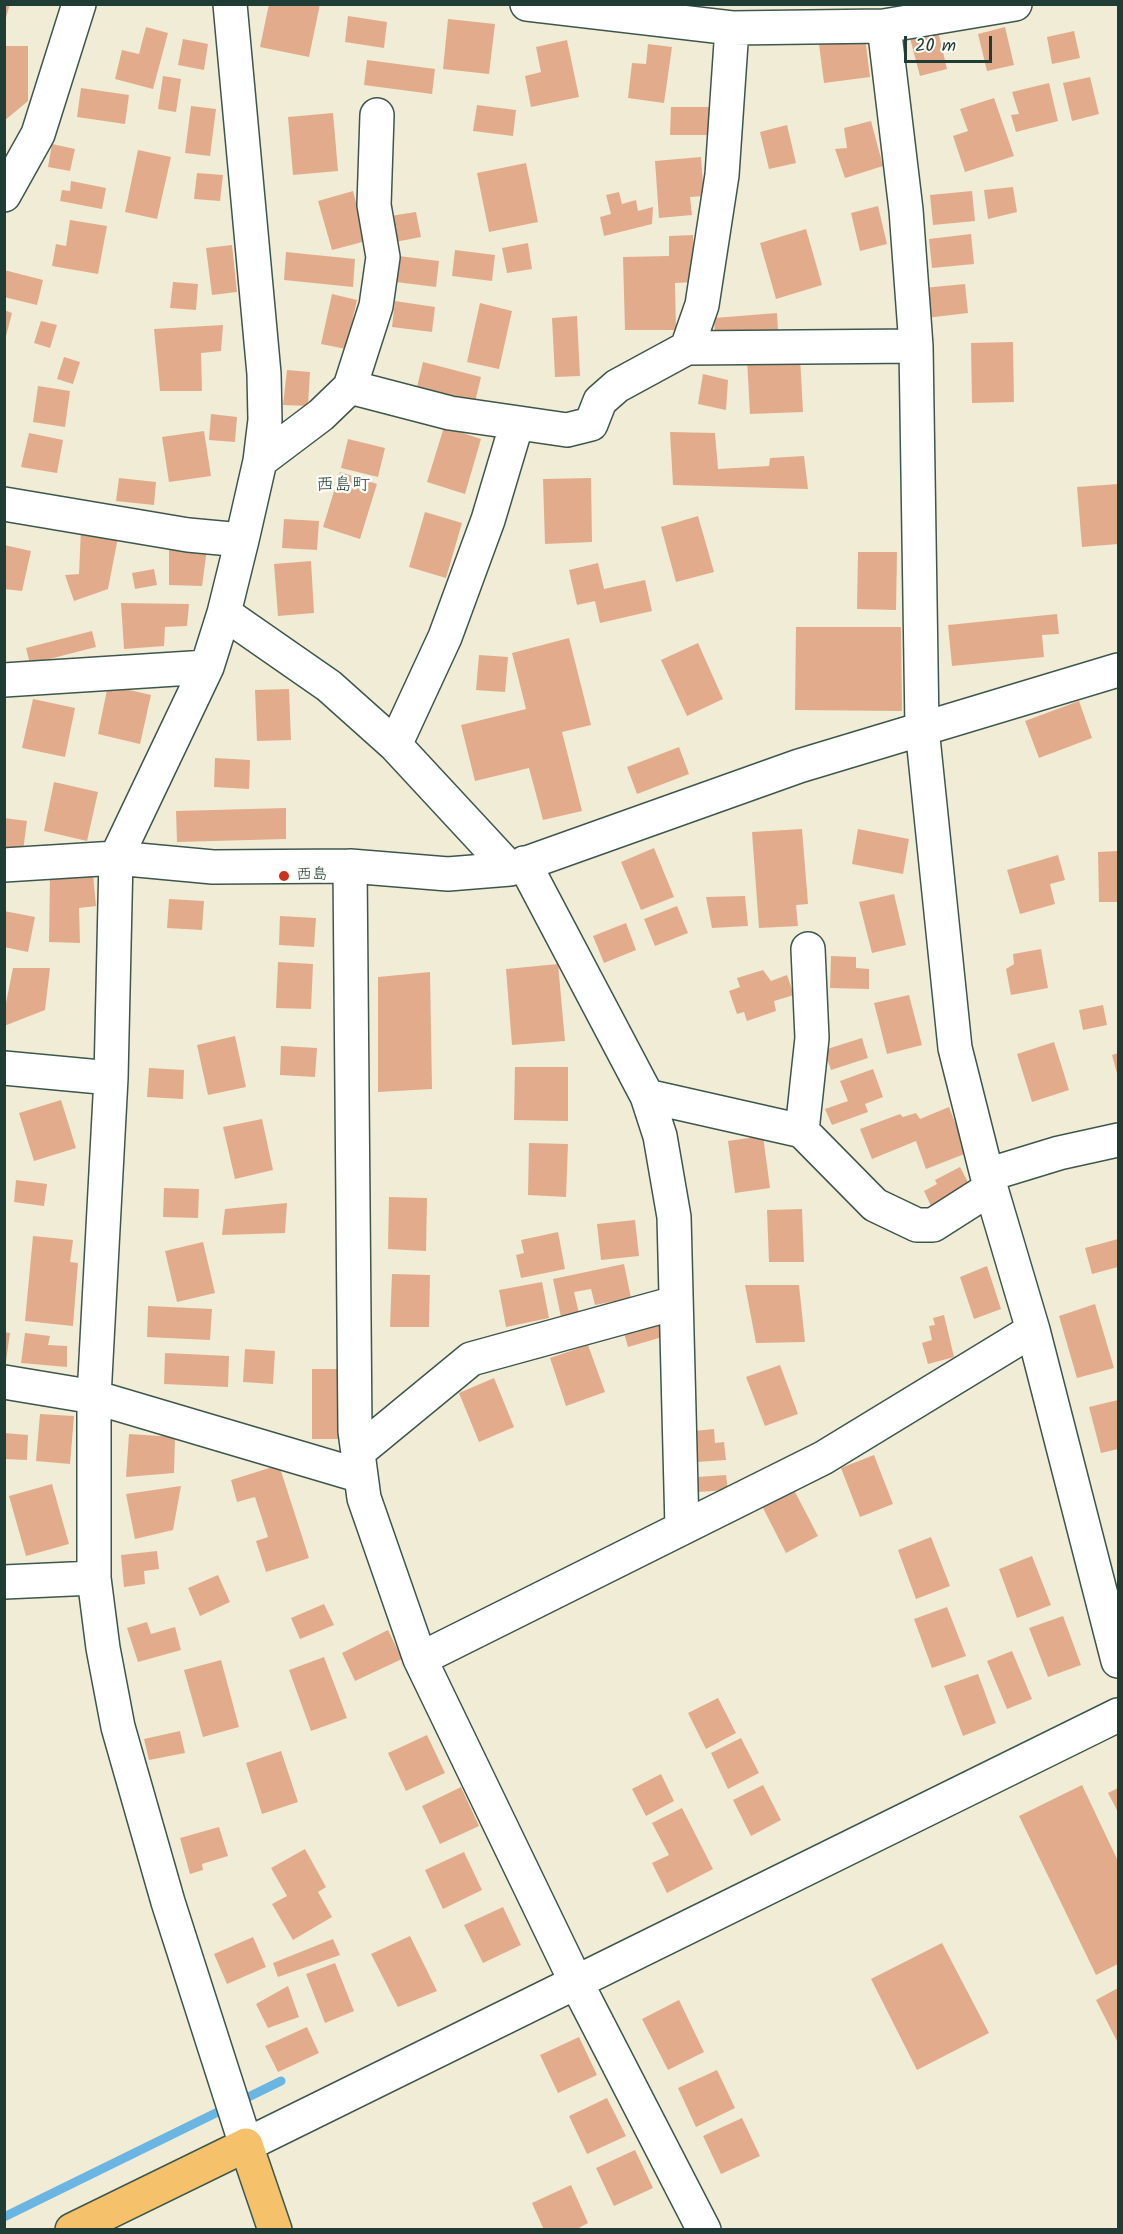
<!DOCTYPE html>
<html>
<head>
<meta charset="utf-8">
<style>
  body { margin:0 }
  #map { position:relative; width:1123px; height:2234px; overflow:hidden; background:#f1ecd6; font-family:Kalam,sans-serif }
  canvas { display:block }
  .frame { position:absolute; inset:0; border:6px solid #1f3d34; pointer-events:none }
  .scale { position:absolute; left:904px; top:36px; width:88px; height:27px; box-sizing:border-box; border:3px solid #1f3d34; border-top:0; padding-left:8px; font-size:18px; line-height:21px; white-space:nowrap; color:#1f3d34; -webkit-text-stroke:4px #fdfcf7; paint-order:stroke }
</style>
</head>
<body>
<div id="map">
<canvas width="1123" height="2234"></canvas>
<div class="frame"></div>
<div class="scale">20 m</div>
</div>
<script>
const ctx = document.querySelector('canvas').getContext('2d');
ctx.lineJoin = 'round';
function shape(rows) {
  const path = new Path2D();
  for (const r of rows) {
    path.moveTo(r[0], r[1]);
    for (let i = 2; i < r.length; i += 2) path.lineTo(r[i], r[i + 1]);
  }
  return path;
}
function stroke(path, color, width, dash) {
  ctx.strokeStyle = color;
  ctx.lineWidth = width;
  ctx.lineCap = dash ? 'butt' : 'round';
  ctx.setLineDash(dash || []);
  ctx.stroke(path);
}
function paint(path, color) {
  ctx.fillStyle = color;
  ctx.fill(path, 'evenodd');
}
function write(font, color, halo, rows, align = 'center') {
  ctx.font = font + ' Kalam,"Klee One",sans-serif';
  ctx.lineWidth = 5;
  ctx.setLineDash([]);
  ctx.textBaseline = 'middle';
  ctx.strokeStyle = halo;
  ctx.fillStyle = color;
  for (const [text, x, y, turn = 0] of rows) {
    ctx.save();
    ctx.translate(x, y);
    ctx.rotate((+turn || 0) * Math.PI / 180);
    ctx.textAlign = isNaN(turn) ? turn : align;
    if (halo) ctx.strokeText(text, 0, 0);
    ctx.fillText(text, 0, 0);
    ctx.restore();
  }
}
const stream = shape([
  [4,2217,281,2081]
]);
const building = shape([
  [4,4,10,4,5,21,4,21],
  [269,4,320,4,309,57,260,47],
  [348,16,387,22,384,48,345,42],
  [448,19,495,24,489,74,443,69],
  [146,27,168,33,153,89,115,79,122,50,139,54],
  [1005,27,1014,65,987,71,978,34],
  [938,31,947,69,920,76,910,38],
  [1074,31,1080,58,1052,64,1047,37],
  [865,38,870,77,824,83,819,44],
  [183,39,208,44,204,70,178,65],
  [567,40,579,97,531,107,525,76,541,72,536,47],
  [648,44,672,47,664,103,628,98,632,63,646,64],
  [4,46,28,46,28,101,4,121],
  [367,60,435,69,432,94,364,85],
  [163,76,181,79,176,112,158,109],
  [1090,77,1099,114,1072,121,1063,83],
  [1049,83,1058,121,1016,132,1011,115,1019,114,1012,92],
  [81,88,129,95,125,124,77,117],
  [994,98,1014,156,965,172,953,136,968,131,960,109],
  [477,105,516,110,513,136,473,131],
  [191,106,216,109,210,156,185,153],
  [671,107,709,107,709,135,670,135],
  [333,113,338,171,293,175,288,117],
  [871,121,883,166,845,178,835,149,847,148,844,128],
  [787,125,796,163,769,169,760,132],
  [52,144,75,149,70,171,48,167],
  [138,150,171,157,157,219,125,212],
  [701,157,704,196,690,197,692,215,659,218,655,161],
  [526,163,538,222,489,232,477,173],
  [197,173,223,175,220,201,194,199],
  [71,181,106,188,102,209,60,201,62,190,70,191],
  [1013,187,1017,212,988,219,984,190],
  [353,191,366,241,332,250,318,201],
  [972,191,975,221,933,225,930,195],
  [619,192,622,204,636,200,638,211,653,207,652,224,604,236,600,217,611,214,606,195],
  [878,206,887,244,860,251,851,213],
  [416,212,421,237,395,242,390,216],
  [70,220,107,226,98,274,52,266,56,244,66,246],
  [806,229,822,285,776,299,760,243],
  [971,234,974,264,932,268,929,239],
  [693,235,694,282,675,283,676,330,625,330,623,257,669,256,669,236],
  [528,243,532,269,507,273,502,248],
  [232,245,237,292,212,295,206,248],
  [455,250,495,255,492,281,452,276],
  [286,252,355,259,353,287,284,280],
  [399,256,439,261,436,287,396,282],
  [4,270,43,280,37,305,4,297],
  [173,282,198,284,196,310,170,308],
  [965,284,968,313,926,318,923,288],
  [332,294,357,300,346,349,321,344],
  [395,301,435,307,432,332,392,327],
  [480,303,512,311,499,369,467,362],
  [4,310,12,313,5,340,4,340],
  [777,313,778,330,715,335,714,318],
  [577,316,580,376,555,377,552,318],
  [41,321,57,325,50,348,34,343],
  [223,325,221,351,201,353,202,391,160,391,154,329],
  [1013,342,1014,402,972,403,971,343],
  [800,356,803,412,750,414,747,359],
  [64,357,80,362,73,384,57,379],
  [423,362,481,377,475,402,417,387],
  [287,370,310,372,308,406,283,405],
  [703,374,728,380,726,410,698,404],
  [38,386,70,391,65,427,33,422],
  [211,414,237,417,235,442,209,440],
  [444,427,481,439,465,494,427,482],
  [204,431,211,476,169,482,162,437],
  [670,432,715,433,718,469,769,466,770,458,804,456,808,489,673,485],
  [29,433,63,440,57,473,21,467],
  [348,439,385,448,378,477,341,468],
  [340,472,377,484,360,539,323,527],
  [119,478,156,482,154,505,116,501],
  [591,478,592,542,545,544,543,479],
  [1118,484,1118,544,1082,547,1077,487],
  [425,512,462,523,446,578,409,567],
  [698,516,714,572,676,582,661,527],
  [284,519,319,521,317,550,282,548],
  [81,529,119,532,108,589,74,601,65,575,79,574],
  [4,545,31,551,22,591,4,589],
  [169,545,207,549,202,586,169,585],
  [858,552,897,552,896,610,857,609],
  [311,561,314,613,278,616,274,564],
  [598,563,604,589,645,580,652,611,600,623,595,601,577,605,569,570],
  [154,569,157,585,135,589,132,573],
  [121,603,189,604,187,626,165,627,164,646,124,649],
  [1057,614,1059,634,1042,635,1044,657,952,666,948,625],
  [796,627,901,627,902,711,795,710],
  [92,631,96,647,30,664,26,648],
  [569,638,591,725,562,732,582,811,543,820,529,768,475,781,461,725,526,709,512,653],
  [698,643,723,699,687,716,661,660],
  [479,655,508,657,505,692,476,690],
  [108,685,151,695,140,744,98,734],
  [289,689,291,740,257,741,255,690],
  [33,699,75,708,65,757,22,748],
  [1079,701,1092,738,1039,758,1025,721],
  [679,747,689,774,637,794,627,767],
  [215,758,250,760,249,789,214,787],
  [54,782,98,792,87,841,44,831],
  [286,808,286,839,177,842,176,811],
  [4,818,27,821,23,851,4,849],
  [802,829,808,904,796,905,798,926,759,928,752,832],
  [858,829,909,839,903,874,852,864],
  [654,848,674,897,641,910,621,862],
  [1118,851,1118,902,1099,902,1098,852],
  [1058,855,1065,880,1050,884,1055,904,1020,914,1007,870],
  [93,874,96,906,79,908,80,943,49,942,50,877],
  [894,894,906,945,872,953,859,902],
  [745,896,748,926,712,928,706,897],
  [169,899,204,901,202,930,167,928],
  [677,906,688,933,655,946,644,919],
  [4,911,35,917,28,952,4,947],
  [280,916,316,918,314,947,279,945],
  [626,923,636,950,604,963,593,936],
  [1041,949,1048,988,1011,995,1006,969,1014,964,1013,954],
  [831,956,856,957,856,968,869,969,869,989,830,988],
  [278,962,313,964,311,1009,276,1008],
  [558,964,565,1041,512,1045,506,969],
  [13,968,50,968,45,1010,4,1026,6,1003],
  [763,970,771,981,787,975,794,995,774,1001,776,1011,747,1021,744,1012,737,1014,729,991,740,987,737,978],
  [430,972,432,1089,378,1092,378,977],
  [909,995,922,1045,887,1054,874,1003],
  [1103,1005,1107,1025,1083,1030,1079,1010],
  [235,1036,246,1087,208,1095,197,1045],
  [862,1038,868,1058,831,1070,824,1050],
  [1054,1042,1069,1090,1032,1102,1017,1054],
  [281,1046,317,1048,315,1077,280,1075],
  [1118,1053,1118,1077,1112,1055],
  [515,1067,568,1067,568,1121,514,1120],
  [149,1068,184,1070,183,1099,147,1097],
  [873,1069,883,1097,865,1104,868,1112,832,1125,825,1109,848,1101,840,1081],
  [61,1100,76,1148,34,1161,19,1113],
  [949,1107,967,1153,926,1169,916,1141,872,1159,860,1129,900,1114,903,1117,916,1113,920,1119],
  [262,1119,273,1170,235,1179,223,1127],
  [763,1136,770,1188,735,1193,728,1141],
  [529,1143,568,1144,566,1197,528,1195],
  [960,1167,970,1186,931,1206,924,1191,937,1184,935,1180],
  [16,1180,47,1184,44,1206,14,1202],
  [164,1188,199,1189,198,1218,163,1217],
  [389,1197,427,1198,426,1251,388,1249],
  [287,1203,285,1233,222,1235,225,1209],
  [802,1209,804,1262,769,1262,767,1210],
  [635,1220,639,1256,601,1260,597,1224],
  [558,1232,565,1269,521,1278,516,1255,524,1253,521,1240],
  [33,1236,73,1240,70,1262,78,1263,73,1326,25,1321],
  [1118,1239,1118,1267,1092,1274,1085,1248],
  [203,1242,215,1293,177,1302,165,1251],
  [624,1264,631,1298,595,1305,591,1289,574,1292,579,1313,561,1317,553,1279],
  [987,1266,1001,1309,974,1319,960,1277],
  [392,1274,430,1275,429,1327,390,1327],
  [542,1282,549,1318,506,1327,499,1290],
  [745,1285,799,1285,805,1342,756,1343],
  [1095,1304,1114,1368,1077,1378,1059,1316],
  [148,1306,212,1309,210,1340,147,1337],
  [944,1315,954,1357,928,1364,922,1343,932,1340,929,1326,935,1325,933,1318],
  [660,1316,666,1336,628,1347,622,1326],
  [4,1332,10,1333,6,1361,4,1361],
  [25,1333,50,1336,48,1345,67,1346,67,1367,21,1363],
  [588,1345,605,1392,566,1406,550,1358],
  [245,1349,275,1351,273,1384,243,1382],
  [165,1353,229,1356,228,1387,164,1384],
  [780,1365,798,1414,765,1426,746,1377],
  [312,1369,346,1369,346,1439,312,1439],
  [494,1378,514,1427,479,1442,459,1393],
  [1118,1400,1118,1449,1101,1453,1089,1407],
  [40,1414,74,1416,70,1464,36,1461],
  [714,1429,715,1443,724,1442,726,1460,697,1462,694,1431],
  [4,1433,28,1435,27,1460,4,1459],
  [129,1434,175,1437,174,1473,126,1477],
  [874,1455,893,1504,860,1517,841,1468],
  [279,1465,309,1558,266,1572,256,1541,268,1537,255,1497,237,1502,231,1480],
  [726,1475,728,1490,698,1492,697,1477],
  [52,1484,69,1544,26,1556,9,1496],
  [181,1486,173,1530,135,1539,126,1494],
  [794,1490,818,1536,786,1553,762,1506],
  [931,1537,950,1586,916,1599,898,1550],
  [157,1551,159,1569,144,1571,145,1584,124,1587,121,1555],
  [1032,1556,1051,1605,1017,1618,999,1569],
  [218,1575,230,1602,200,1616,188,1588],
  [324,1604,334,1625,300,1639,291,1618],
  [947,1607,966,1656,932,1668,914,1619],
  [1063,1616,1081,1665,1048,1677,1029,1628],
  [147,1622,151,1634,175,1627,181,1650,138,1662,127,1628],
  [388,1630,402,1659,355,1681,342,1653],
  [1012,1651,1032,1699,1007,1709,987,1661],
  [324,1657,347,1718,311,1731,289,1670],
  [221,1660,239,1727,203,1737,184,1670],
  [978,1674,996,1723,963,1736,944,1686],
  [718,1698,736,1733,706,1749,688,1713],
  [180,1731,185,1753,149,1760,144,1739],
  [427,1735,445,1773,406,1791,388,1753],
  [741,1738,759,1773,728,1789,711,1753],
  [281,1751,298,1802,262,1814,246,1763],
  [661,1774,674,1801,646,1816,632,1789],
  [763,1785,781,1820,751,1836,733,1800],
  [1082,1785,1118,1861,1118,1964,1096,1975,1019,1816],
  [461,1787,479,1826,440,1844,422,1806],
  [1118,1788,1118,1812,1108,1793],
  [682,1808,713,1869,667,1893,652,1863,669,1855,652,1823],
  [219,1827,228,1856,202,1864,203,1870,190,1874,180,1838],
  [305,1849,326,1887,318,1892,332,1917,293,1940,272,1904,287,1896,271,1868],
  [464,1852,482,1890,443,1909,425,1870],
  [503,1907,521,1945,483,1963,464,1925],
  [410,1936,437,1991,398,2007,371,1954],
  [253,1937,266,1967,227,1984,214,1954],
  [333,1939,340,1955,278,1977,273,1963],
  [942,1943,989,2033,917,2070,871,1979],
  [335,1963,354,2011,325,2023,306,1974],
  [288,1986,299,2017,268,2028,256,2004],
  [1118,1988,1118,2043,1096,2000],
  [679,2000,704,2052,668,2070,642,2019],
  [307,2027,319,2053,278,2072,265,2046],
  [579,2037,597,2075,558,2093,540,2055],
  [717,2070,735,2108,696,2127,678,2088],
  [607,2098,626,2136,587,2154,569,2116],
  [742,2118,760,2156,721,2174,703,2136],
  [635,2150,653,2188,614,2206,596,2168],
  [571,2185,588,2223,575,2230,544,2230,532,2203]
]);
const minor = shape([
  [230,4,264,374,265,420,260,461,242,540,224,613,207,667,116,858,111,1078,94,1397,94,1578,103,1648,118,1727,168,1902,246,2145,1118,1715],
  [527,4,732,28,884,26,1015,4],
  [884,26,906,210,916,346,922,728,955,1048,987,1175,1033,1330,1118,1661],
  [4,195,38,134,79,4],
  [687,348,916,346],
  [350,387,450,413,567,430,591,424,600,401,617,386,687,348,702,305,722,175,732,28],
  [260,461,321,415,350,387,376,306,383,257,374,205,377,115],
  [4,504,188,535,242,540],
  [224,613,329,686,395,745,510,869],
  [4,680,207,667],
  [395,745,445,637,488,520,517,423],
  [524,863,647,1096,660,1136,674,1217,682,1528],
  [4,865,116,858,213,867,350,866,448,874,510,869,799,766,1118,670],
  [350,866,355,1431,364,1498,420,1659,576,1982,704,2230],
  [4,1068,111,1078],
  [647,1096,802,1131,875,1205,917,1225,933,1225,991,1188],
  [802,1131,812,1038,808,949],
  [987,1175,1059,1153,1118,1140],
  [4,1382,94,1397,361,1476],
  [358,1452,471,1359,675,1303],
  [4,1582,94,1578],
  [420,1659,823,1458,1033,1330]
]);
const major = shape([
  [72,2230,246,2145,275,2230]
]);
const markers = [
  [284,876,6,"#c8321e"]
];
const poiNames = [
  ["西島",296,876]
];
const neighbourhoodNames = [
  ["西島町",343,487]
];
stroke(stream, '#6bb5e3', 9);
paint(building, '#e2ac8c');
stroke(minor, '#3e574c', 36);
stroke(major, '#3e574c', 36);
stroke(minor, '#fff', 33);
stroke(major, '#f5c16b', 33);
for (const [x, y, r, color] of markers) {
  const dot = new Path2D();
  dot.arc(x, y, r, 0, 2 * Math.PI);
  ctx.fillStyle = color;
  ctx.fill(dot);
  stroke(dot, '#fdfcf7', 2);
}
write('16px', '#1f3d34', '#fdfcf7', poiNames, 'left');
write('18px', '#1f3d34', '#fdfcf7', neighbourhoodNames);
</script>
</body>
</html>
